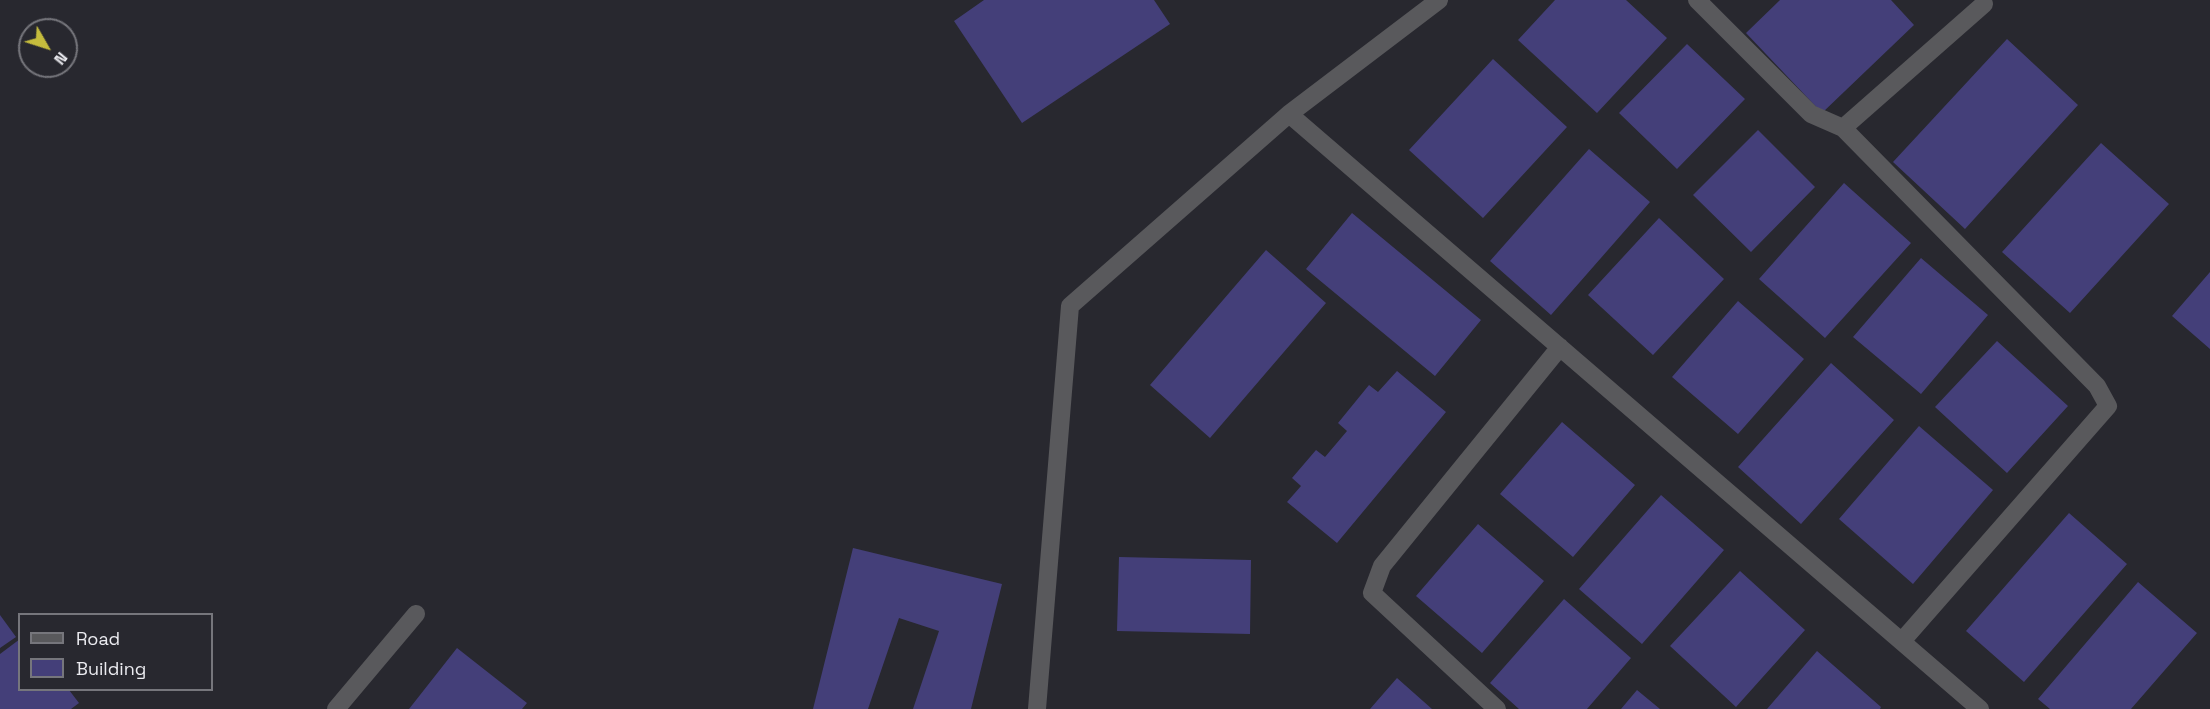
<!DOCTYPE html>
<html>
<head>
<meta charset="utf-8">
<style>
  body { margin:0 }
  #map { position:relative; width:2210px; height:709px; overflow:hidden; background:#28282f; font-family:"Space Grotesk",sans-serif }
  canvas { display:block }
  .legend { position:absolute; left:18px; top:613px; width:195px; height:78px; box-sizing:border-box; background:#28282f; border:2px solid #76767c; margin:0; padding:8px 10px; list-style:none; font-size:18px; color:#ebebf0 }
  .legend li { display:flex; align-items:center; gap:12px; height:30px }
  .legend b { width:30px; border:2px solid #76767c }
  .north { position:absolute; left:18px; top:18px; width:60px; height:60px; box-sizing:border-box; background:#28282f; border:2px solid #76767c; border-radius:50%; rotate:129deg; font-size:16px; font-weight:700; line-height:24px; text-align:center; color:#ebebf0 }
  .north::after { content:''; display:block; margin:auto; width:21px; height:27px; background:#c5bc3d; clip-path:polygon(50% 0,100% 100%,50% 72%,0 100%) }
</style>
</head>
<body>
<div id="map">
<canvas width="2210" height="709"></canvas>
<ul class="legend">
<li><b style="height:8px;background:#59595c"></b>Road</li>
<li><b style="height:16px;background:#443f79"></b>Building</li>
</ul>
<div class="north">N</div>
</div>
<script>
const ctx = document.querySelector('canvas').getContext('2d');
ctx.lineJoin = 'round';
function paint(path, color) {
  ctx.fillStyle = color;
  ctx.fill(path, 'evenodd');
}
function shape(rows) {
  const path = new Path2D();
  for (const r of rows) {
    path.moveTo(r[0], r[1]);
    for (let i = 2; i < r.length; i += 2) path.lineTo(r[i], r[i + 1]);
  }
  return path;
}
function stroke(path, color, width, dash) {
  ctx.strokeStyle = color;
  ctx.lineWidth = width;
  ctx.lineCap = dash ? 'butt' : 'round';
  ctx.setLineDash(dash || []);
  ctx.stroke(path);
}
const building = shape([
  [984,0,1154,0,1170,24,1022,123,954,21],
  [1555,0,1626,0,1667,38,1597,113,1518,40],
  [1780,0,1891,0,1914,25,1822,113,1746,33],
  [2007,39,2078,105,1965,229,1893,162],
  [1687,44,1745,99,1677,169,1619,113],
  [1493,59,1567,127,1483,218,1409,150],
  [1758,130,1815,187,1751,252,1693,195],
  [2101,143,2169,204,2070,313,2002,252],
  [1589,149,1650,202,1551,315,1490,261],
  [1844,183,1911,243,1825,338,1759,279],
  [1352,213,1481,320,1435,376,1306,269],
  [1659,218,1724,279,1653,355,1588,295],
  [1266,250,1326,303,1210,438,1150,385],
  [1921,258,1988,315,1921,394,1853,337],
  [2210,272,2210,349,2172,316],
  [1738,301,1804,359,1738,434,1672,377],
  [1997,341,2068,406,2007,473,1935,407],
  [1831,363,1894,420,1801,524,1738,467],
  [1397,371,1446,412,1337,543,1287,502,1301,486,1292,478,1316,450,1325,457,1347,431,1338,423,1369,385,1378,392],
  [1562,422,1635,485,1573,557,1500,494],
  [1919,426,1993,490,1913,584,1839,519],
  [1661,495,1724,550,1642,644,1579,589],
  [2069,513,2127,564,2024,682,1966,631],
  [1478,524,1544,581,1482,653,1416,596],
  [853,548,1002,584,971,709,913,709,939,631,899,618,868,709,813,709],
  [1119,557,1251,560,1250,634,1117,631],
  [1740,571,1805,630,1736,707,1670,646],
  [2138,582,2197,633,2131,709,2050,709,2038,699],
  [1564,599,1631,658,1587,709,1519,709,1490,683],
  [0,615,16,637,0,648],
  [20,639,20,690,69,690,79,703,71,709,0,709,0,654],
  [457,648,527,703,522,709,409,709],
  [1817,651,1881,707,1880,709,1767,709],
  [1397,678,1432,709,1370,709],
  [1637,690,1660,709,1621,709]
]);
const street = shape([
  [1697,0,1811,114,1843,128,2097,386,2108,406,1902,641],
  [1289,114,1980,709],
  [1843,128,1984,4],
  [336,709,416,614],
  [1037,709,1070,306,1289,114,1439,0],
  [1497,709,1372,593,1382,566,1560,347]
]);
paint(building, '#443f79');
stroke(street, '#59595c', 18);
</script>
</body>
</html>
